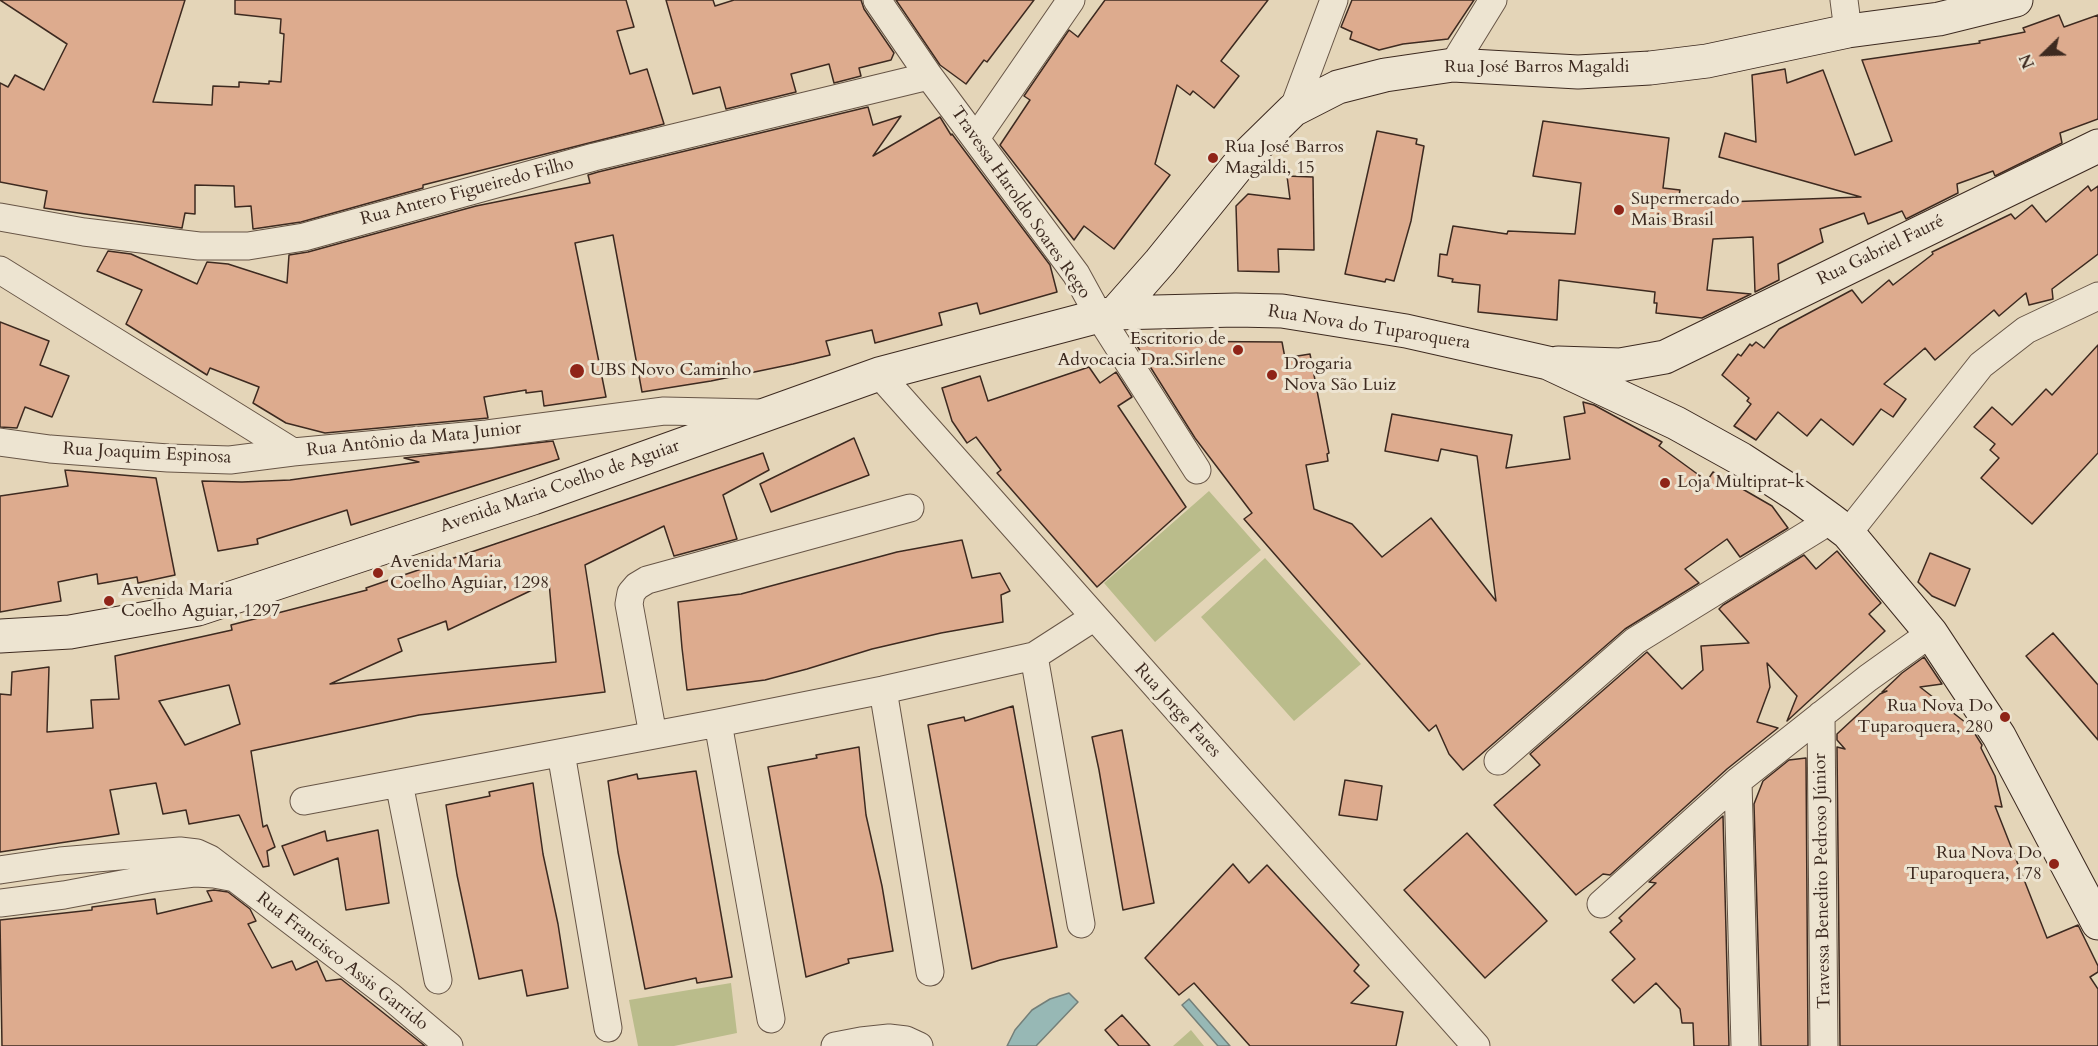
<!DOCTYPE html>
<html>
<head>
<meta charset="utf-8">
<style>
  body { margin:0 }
  #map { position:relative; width:2098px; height:1046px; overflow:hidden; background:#e4d5b8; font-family:Cardo,serif }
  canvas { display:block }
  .north { position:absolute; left:2014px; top:24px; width:60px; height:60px; -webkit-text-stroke:4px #ede4d1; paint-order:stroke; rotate:247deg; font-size:16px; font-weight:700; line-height:24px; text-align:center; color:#3d2a20 }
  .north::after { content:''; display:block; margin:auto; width:21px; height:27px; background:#3d2a20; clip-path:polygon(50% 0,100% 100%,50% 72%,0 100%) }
</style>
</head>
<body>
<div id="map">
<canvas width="2098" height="1046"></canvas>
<div class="north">N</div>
</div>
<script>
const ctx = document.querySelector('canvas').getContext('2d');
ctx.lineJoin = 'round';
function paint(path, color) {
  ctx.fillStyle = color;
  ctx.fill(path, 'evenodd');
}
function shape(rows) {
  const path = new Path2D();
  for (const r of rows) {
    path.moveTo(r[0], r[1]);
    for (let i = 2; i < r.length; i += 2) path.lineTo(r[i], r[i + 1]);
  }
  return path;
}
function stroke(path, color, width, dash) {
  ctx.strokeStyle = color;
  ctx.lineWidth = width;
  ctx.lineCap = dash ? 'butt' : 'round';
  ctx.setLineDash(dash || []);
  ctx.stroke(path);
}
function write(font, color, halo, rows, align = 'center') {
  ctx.font = font + ' Cardo,serif';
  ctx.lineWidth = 6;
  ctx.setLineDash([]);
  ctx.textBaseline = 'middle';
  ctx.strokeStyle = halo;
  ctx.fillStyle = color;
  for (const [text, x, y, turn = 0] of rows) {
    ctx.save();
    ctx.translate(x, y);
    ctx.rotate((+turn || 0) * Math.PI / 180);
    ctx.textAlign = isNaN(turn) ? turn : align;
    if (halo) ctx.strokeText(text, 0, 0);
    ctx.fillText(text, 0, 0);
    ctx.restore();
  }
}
const green = shape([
  [1209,491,1261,550,1155,642,1104,583],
  [1265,558,1361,664,1294,721,1201,617],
  [731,983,737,1033,674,1046,638,1046,629,1000],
  [1191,1030,1204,1046,1173,1046]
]);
const water = shape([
  [1069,993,1078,1002,1036,1046,1007,1046,1015,1030,1032,1010,1050,999,1069,993],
  [1189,999,1230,1046,1218,1046,1182,1005,1189,999]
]);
const building = shape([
  [0,0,185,0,153,102,212,105,213,86,239,87,239,82,269,84,269,81,281,82,284,34,280,33,281,19,235,14,235,0,626,0,634,27,617,31,630,74,647,69,664,124,423,185,423,188,301,222,253,229,251,206,235,207,234,186,195,185,195,214,185,213,182,228,44,208,47,191,0,182,0,83,8,87,15,75,44,90,67,44,0,0],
  [666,0,713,0,715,6,734,0,861,0,864,9,894,53,891,60,859,68,861,76,834,83,829,64,791,74,796,92,726,109,720,87,693,94,666,0],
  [896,0,1034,0,987,62,984,60,966,84,940,65,896,0],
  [1105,0,1268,0,1221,61,1239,76,1214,108,1193,91,1190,95,1177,85,1155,164,1170,175,1114,249,1084,226,1074,240,1000,145,1030,100,1024,96,1069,30,1078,37,1105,0],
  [1352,0,1474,0,1448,39,1403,44,1379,50,1350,39,1352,32,1341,27,1352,0],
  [2059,15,2064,27,2098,15,2098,119,2060,133,2062,143,1995,176,1993,171,1957,184,1958,193,1906,219,1902,211,1868,224,1864,213,1820,229,1823,242,1778,264,1779,280,1755,292,1753,237,1713,239,1707,290,1751,294,1702,318,1656,313,1657,303,1654,303,1655,292,1559,280,1557,320,1478,312,1480,285,1452,282,1453,279,1438,276,1440,254,1447,255,1453,226,1507,234,1508,231,1575,234,1581,183,1533,176,1543,121,1669,138,1663,188,1680,190,1679,195,1699,198,1698,203,1861,197,1719,157,1725,133,1756,142,1752,75,1785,69,1787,83,1823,70,1855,155,1892,141,1862,60,1980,43,1979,41,2025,32,2023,28,2059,15],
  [868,107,873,125,901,116,873,156,940,117,951,135,952,134,1050,265,1057,292,980,314,977,303,939,313,942,325,875,343,872,330,826,341,830,355,793,364,711,381,642,392,613,235,575,243,606,397,544,406,542,391,526,393,526,390,484,397,488,418,325,433,286,423,253,403,259,387,210,368,207,375,126,324,142,290,97,271,108,251,131,254,197,284,207,262,228,264,287,283,289,255,308,252,476,206,590,183,588,175,598,172,868,107],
  [1377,131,1417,139,1416,144,1424,146,1411,221,1394,281,1386,279,1385,282,1345,274,1377,131],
  [1287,176,1313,177,1314,250,1278,249,1279,272,1238,271,1236,206,1248,194,1290,199,1287,176],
  [2088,186,2091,191,2098,186,2098,254,2052,289,2053,299,2029,305,2026,293,1999,316,1994,310,1935,360,1925,348,1884,384,1906,399,1893,417,1881,409,1853,445,1821,419,1807,436,1778,412,1756,440,1734,426,1751,404,1747,401,1749,398,1722,375,1738,354,1741,356,1750,344,1752,346,1756,342,1764,348,1779,329,1852,290,1862,303,1889,280,1893,285,1933,254,1932,252,2011,214,2015,219,2032,205,2046,222,2088,186],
  [0,322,49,341,40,365,69,376,52,417,25,407,17,428,0,427,0,322],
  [1134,341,1282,342,1285,358,1310,354,1329,453,1327,454,1328,461,1306,465,1314,509,1352,524,1382,557,1431,518,1496,601,1477,456,1441,449,1438,461,1385,451,1392,414,1512,435,1506,468,1570,459,1564,417,1585,413,1583,402,1594,405,1662,442,1659,446,1707,481,1713,472,1772,506,1788,528,1740,557,1727,539,1685,569,1699,583,1625,629,1463,770,1449,754,1436,725,1429,731,1244,519,1252,513,1195,438,1134,341],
  [2098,345,2098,453,2032,524,1981,478,1999,458,1990,450,1995,444,1974,427,1992,407,2012,425,2046,389,2052,395,2098,345],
  [1089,367,1100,383,1116,372,1132,397,1118,406,1186,507,1097,587,997,473,1001,470,976,437,967,443,952,421,942,388,980,376,988,401,1089,367],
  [854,438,869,475,771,512,760,484,854,438],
  [553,441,559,459,351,525,347,510,257,539,258,544,218,551,202,481,242,482,290,480,419,462,404,458,553,441],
  [763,453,769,470,723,495,737,539,674,556,664,526,585,565,605,692,419,715,251,751,263,827,267,825,275,847,267,851,269,866,263,867,239,815,189,824,186,810,163,814,156,783,110,790,119,834,0,852,0,694,11,695,12,672,49,667,47,732,93,728,91,700,119,699,115,656,232,630,231,625,367,590,366,588,389,580,763,453],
  [549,582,556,662,330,684,402,651,398,639,446,621,448,630,549,582],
  [229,685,240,724,185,745,159,701,229,685],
  [65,470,156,478,175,575,138,583,137,577,98,584,97,574,58,582,61,601,0,612,0,496,68,486,65,470],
  [962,540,972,578,1000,573,1010,591,1001,595,1003,622,941,633,872,649,807,669,765,680,687,690,682,648,678,602,741,594,897,552,962,540],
  [1837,551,1881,603,1869,614,1885,631,1787,721,1797,696,1767,663,1770,687,1757,722,1778,728,1727,769,1610,875,1603,874,1576,895,1494,805,1540,765,1530,754,1647,652,1682,689,1703,670,1701,646,1749,643,1719,609,1723,605,1804,555,1816,569,1837,551],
  [1930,553,1970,569,1955,606,1932,596,1918,582,1930,553],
  [2053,633,2098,685,2098,740,2026,656,2053,633],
  [1924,657,1942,684,1920,687,1970,726,1982,745,1981,748,1995,776,2002,807,1995,806,2047,938,2078,925,2098,966,2098,972,2090,977,2098,989,2098,1046,1840,1046,1837,747,1845,749,1837,740,1837,734,1880,694,1887,691,1882,692,1902,673,1924,657],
  [1013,706,1057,947,1000,960,972,969,928,725,964,717,965,721,1013,706],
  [1122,730,1154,903,1123,910,1099,770,1092,737,1122,730],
  [859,747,866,815,882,886,893,951,848,959,849,963,806,977,768,767,817,758,816,755,859,747],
  [1806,758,1808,1046,1761,1046,1754,804,1763,781,1789,760,1806,758],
  [696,771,732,977,697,983,696,978,645,989,618,852,608,781,637,774,638,779,696,771],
  [1345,780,1382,786,1377,820,1339,815,1345,780],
  [533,783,543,854,558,924,568,988,527,996,522,970,479,979,457,875,446,805,490,796,489,792,533,783],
  [1723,816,1729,1046,1694,1046,1693,1023,1682,1023,1680,1009,1656,983,1634,1003,1612,980,1635,959,1610,932,1622,921,1619,918,1656,883,1649,882,1723,816],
  [378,830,389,903,346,910,338,858,294,875,282,846,325,831,327,841,378,830],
  [1467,833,1547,921,1485,978,1404,890,1467,833],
  [1233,864,1249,883,1267,865,1359,965,1354,971,1369,986,1351,1003,1403,1012,1396,1046,1250,1046,1194,983,1179,995,1145,958,1233,864],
  [214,890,228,892,250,909,256,921,248,924,272,968,292,961,296,970,317,961,326,981,341,979,425,1046,2,1046,0,920,92,910,92,907,155,899,157,914,212,901,207,891,214,890],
  [1122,1015,1150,1046,1119,1046,1105,1030,1122,1015]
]);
const street = shape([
  [877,0,929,76,1076,274,1099,316,1197,470],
  [1844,0,1848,31],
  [1453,65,1493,0],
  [1293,110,1334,0],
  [976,138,1071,0],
  [0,217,84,232,199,246,248,246,304,237,594,157,929,76],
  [0,270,293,452,487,434,664,411,758,413],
  [879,374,1476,1046],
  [0,442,50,449,168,458,230,460,293,452],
  [1848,533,1981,365,2026,330,2098,296],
  [1034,656,1081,924],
  [883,690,930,972],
  [1821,715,1824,1046],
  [718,723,771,1019],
  [653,735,629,604,631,593,637,586,647,580,910,508],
  [561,753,608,1028],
  [1498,761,1635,641,1831,520],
  [1738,781,1745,1046],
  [399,783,438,980],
  [304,801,718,723,883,690,1034,656,1093,618],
  [0,870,60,861,180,851,197,853,210,859,391,997,449,1046],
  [0,903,64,895,154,878,194,873,214,874,230,877],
  [1601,904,1738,781,1868,678,1931,633],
  [835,1046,861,1041,889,1038,906,1040,919,1046]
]);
const secondary = shape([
  [1115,313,1160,262,1245,157,1293,110,1338,87,1385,75,1453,65,1578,72,1650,68,1707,61,1848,31,1939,19,2016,0],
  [1558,363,1620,365,1665,357,2098,146],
  [0,636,70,632,198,609,533,498,879,374,1099,316,1115,313,1236,310,1282,311,1406,331,1548,363,1676,423,1741,459,1798,496,1831,520,1848,533,1931,633,1999,736,2098,923]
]);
const markers = [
  [1213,158,6,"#8f2418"],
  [1619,210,6,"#8f2418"],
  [1238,350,6,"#8f2418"],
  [577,371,8,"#8f2418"],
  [1272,375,6,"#8f2418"],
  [1665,483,6,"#8f2418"],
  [378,573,6,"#8f2418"],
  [109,601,6,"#8f2418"],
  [2005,717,6,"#8f2418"],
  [2054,864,6,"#8f2418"]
];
const streetNames = [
  ["Rua José Barros Magaldi",1537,68],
  ["Rua Antero Figueiredo Filho",467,192,-15],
  ["Travessa Haroldo Soares Rego",1020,203,55],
  ["Rua Gabriel Fauré",1881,251,-26],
  ["Rua Nova do Tuparoquera",1369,328,9],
  ["Rua Antônio da Mata Junior",414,440,-6],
  ["Rua Joaquim Espinosa",147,454,3],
  ["Avenida Maria Coelho de Aguiar",560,487,-19],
  ["Rua Jorge Fares",1177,711,48],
  ["Travessa Benedito Pedroso Júnior",1823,881,-91],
  ["Rua Francisco Assis Garrido",342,962,38]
];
const poiNames = [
  ["Rua José Barros",1225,148],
  ["Magaldi, 15",1225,169],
  ["Supermercado",1631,200],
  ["Mais Brasil",1631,221],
  ["Escritorio de",1226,340,"right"],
  ["Advocacia Dra.Sirlene",1226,361,"right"],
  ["Drogaria",1284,365],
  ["Nova São Luiz",1284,386],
  ["UBS Novo Caminho",590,371],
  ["Loja Multiprat-k",1677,483],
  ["Avenida Maria",390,563],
  ["Coelho Aguiar, 1298",390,584],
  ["Avenida Maria",121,591],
  ["Coelho Aguiar, 1297",121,612],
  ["Rua Nova Do",1993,707,"right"],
  ["Tuparoquera, 280",1993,728,"right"],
  ["Rua Nova Do",2042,854,"right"],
  ["Tuparoquera, 178",2042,875,"right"]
];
paint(green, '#babc8b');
paint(water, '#97b8b5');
stroke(water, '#737f79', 1.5);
paint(building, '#ddab8e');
stroke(building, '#3d2a20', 1.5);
stroke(street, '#675546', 29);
stroke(secondary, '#3d2a20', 35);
stroke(street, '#ede4d1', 27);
stroke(secondary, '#ede4d1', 33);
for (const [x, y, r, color] of markers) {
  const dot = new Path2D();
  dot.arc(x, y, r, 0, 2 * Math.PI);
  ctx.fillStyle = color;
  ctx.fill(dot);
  stroke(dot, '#ede4d1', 2);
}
write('18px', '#3d2a20', '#ede4d1', streetNames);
write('18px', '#3d2a20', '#ede4d1', poiNames, 'left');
</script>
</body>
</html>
